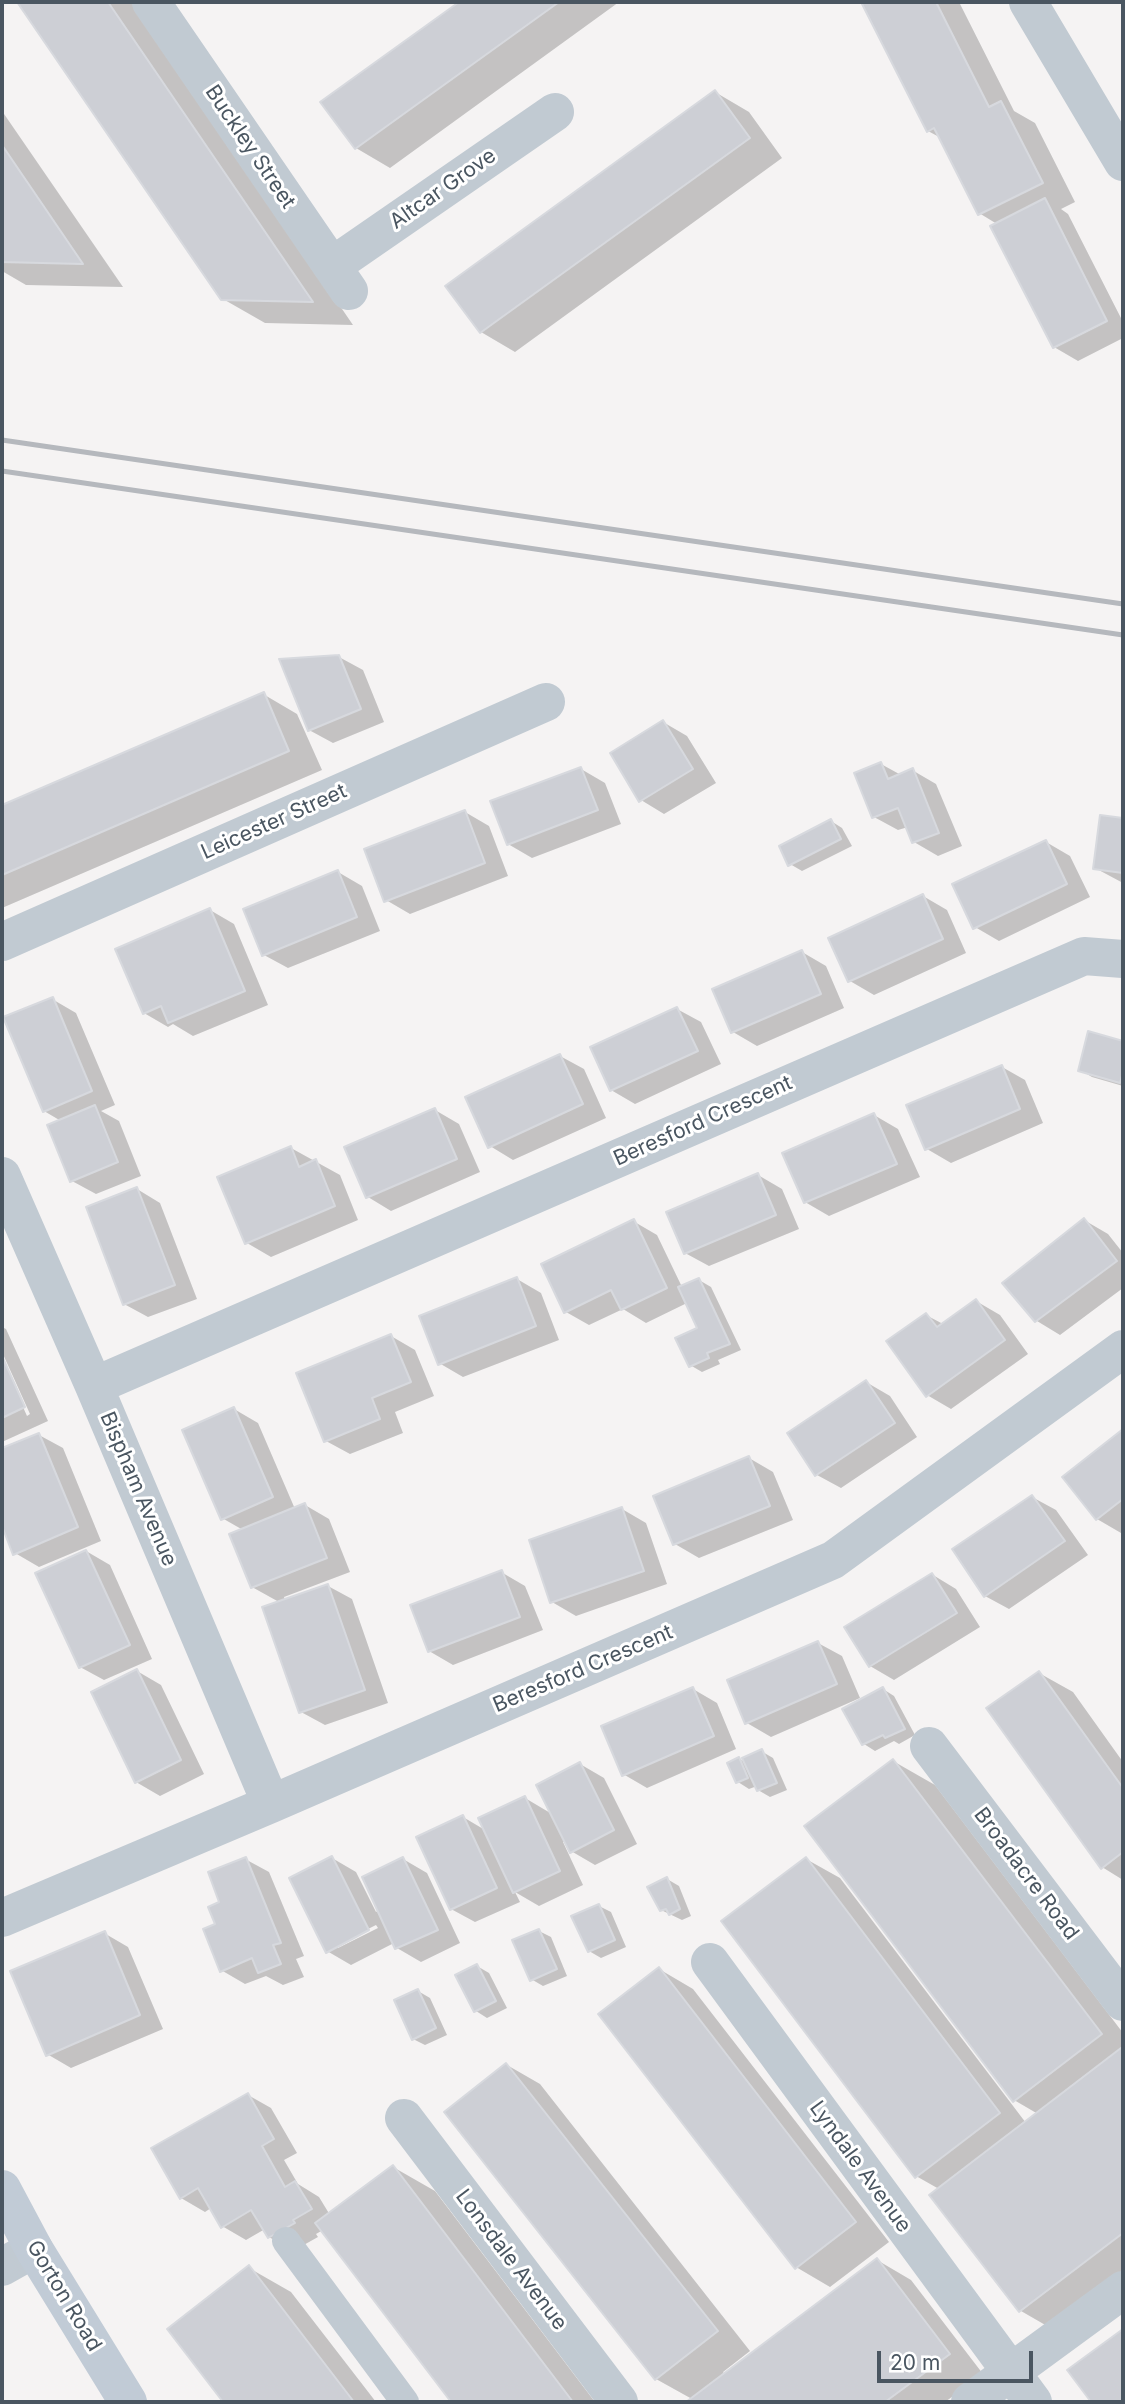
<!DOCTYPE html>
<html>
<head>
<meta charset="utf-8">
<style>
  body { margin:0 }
  #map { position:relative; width:1125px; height:2404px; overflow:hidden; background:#f5f3f3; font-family:Inter,sans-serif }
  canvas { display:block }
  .frame { position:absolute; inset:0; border:4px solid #4a5661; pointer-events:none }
  .scale { position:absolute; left:877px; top:2351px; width:156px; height:32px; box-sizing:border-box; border:4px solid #4a5661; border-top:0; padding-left:9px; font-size:21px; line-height:24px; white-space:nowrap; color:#4a5661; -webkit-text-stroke:5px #fff; paint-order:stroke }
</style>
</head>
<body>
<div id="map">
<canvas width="1125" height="2404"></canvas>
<div class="frame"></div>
<div class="scale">20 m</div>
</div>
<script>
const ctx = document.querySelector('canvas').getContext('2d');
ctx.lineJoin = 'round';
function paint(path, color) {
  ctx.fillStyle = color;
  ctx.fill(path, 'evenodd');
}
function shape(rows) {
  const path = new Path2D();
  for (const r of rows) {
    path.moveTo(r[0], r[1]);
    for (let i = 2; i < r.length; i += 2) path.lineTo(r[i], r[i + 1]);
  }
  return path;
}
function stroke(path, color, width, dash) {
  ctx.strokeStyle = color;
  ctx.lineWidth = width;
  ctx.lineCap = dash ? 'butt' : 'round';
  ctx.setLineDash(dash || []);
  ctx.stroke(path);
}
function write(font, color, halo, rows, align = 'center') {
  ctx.font = font + ' Inter,sans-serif';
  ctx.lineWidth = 6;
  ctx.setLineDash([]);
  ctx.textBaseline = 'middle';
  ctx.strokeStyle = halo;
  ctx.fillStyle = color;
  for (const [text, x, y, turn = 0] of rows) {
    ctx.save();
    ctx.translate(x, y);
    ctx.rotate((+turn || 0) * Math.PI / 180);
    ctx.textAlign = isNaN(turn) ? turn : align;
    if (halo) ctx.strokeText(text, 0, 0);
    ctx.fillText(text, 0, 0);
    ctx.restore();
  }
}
const shadow = shape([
  [20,2,132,2,353,325,265,323,223,299],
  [462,2,619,2,390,168,356,148,323,102],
  [863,2,959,2,1014,111,1035,123,1075,202,1061,209,1068,214,1123,322,1123,338,1078,361,1054,347,997,224,979,213,941,138,928,131],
  [715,92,749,112,782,158,515,352,481,332],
  [2,111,123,287,26,285,2,271],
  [339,657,363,670,384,722,333,743,309,730],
  [263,694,297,714,322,770,2,908,2,807],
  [663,722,687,736,716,783,664,814,641,800],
  [881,764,901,775,912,770,936,784,962,846,938,856,914,842,908,827,898,830,874,817],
  [581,769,605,783,621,824,532,858,508,844],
  [465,812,489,826,508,876,410,914,386,900],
  [1102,817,1123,820,1123,883,1095,868],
  [831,821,842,828,852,846,802,871,790,864],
  [1046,842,1070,856,1090,897,999,941,975,927],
  [338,872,362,886,380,931,288,968,264,955],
  [923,896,947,910,966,953,874,995,850,981,830,938],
  [210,910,234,924,268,1005,193,1036,173,1024,168,1027,144,1013],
  [802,952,826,966,844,1008,757,1046,733,1032],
  [52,999,76,1013,115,1105,101,1111,119,1121,141,1176,96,1194,72,1181,61,1121,44,1111],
  [677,1009,701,1022,721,1064,635,1104,611,1090],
  [1090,1033,1123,1043,1123,1086,1092,1077,1080,1070],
  [560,1056,584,1069,606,1118,513,1160,490,1146],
  [1002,1067,1025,1080,1043,1123,951,1163,927,1149],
  [435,1110,459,1124,480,1172,391,1211,368,1197],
  [874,1115,898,1129,920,1177,829,1216,805,1202],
  [291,1148,340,1175,358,1220,271,1257,247,1243],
  [758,1175,782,1189,799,1229,709,1266,685,1253],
  [137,1189,160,1203,197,1299,148,1317,124,1304],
  [1084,1220,1108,1234,1123,1253,1123,1288,1060,1335,1037,1321],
  [633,1221,657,1235,682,1287,699,1280,711,1287,741,1350,718,1360,720,1364,702,1372,690,1365,699,1328,687,1303,646,1323,623,1309,589,1325,566,1312],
  [517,1279,541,1293,559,1340,463,1377,439,1363],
  [976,1301,1000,1315,1028,1354,951,1409,927,1395,926,1315,943,1324],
  [2,1327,6,1329,48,1421,2,1442,2,1360,27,1416,30,1414,2,1352],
  [391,1336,415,1350,434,1396,395,1412,403,1433,350,1454,326,1441],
  [866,1382,890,1396,917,1437,841,1488,817,1475],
  [234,1409,258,1423,295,1509,305,1505,329,1519,350,1572,284,1597,285,1600,328,1586,352,1599,388,1703,325,1725,301,1712,279,1602,252,1587,243,1530,222,1518],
  [1123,1431,1123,1531,1121,1533,1097,1519,1064,1477],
  [39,1435,63,1448,101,1541,39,1567,15,1553,2,1522,2,1450],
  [749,1458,773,1472,793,1520,699,1558,675,1544],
  [1032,1497,1056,1510,1088,1555,1009,1609,985,1596],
  [622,1509,646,1523,667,1584,576,1616,552,1602],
  [86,1551,110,1565,152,1659,104,1680,80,1667],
  [501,1572,525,1586,543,1630,453,1665,429,1651],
  [933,1575,956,1589,980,1627,894,1680,870,1666],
  [818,1643,842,1656,860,1698,771,1737,747,1723],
  [137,1671,161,1685,204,1774,160,1796,136,1782],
  [1039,1673,1073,1692,1123,1762,1123,1880,1102,1867],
  [693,1689,717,1703,736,1749,647,1788,623,1774],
  [883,1689,894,1696,915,1735,899,1744,894,1741,875,1751,864,1744],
  [761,1751,773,1758,787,1790,770,1797,758,1790,757,1786,749,1789,738,1782,739,1759,747,1763],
  [893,1761,935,1785,1123,2033,1123,2277,1054,2330,1021,2311,939,2189,916,2176,806,1859,840,1878,1026,2123,1038,2114,1014,2100],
  [580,1764,604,1778,637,1844,595,1865,571,1851,566,1841,563,1842,583,1885,539,1906,515,1892,520,1902,475,1922,451,1909,463,1817,485,1830,525,1798,552,1814],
  [332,1858,356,1872,376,1912,379,1910,403,1859,427,1873,460,1943,421,1962,397,1948,394,1943,351,1965,327,1951],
  [376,1925,378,1928,338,1948,338,1944],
  [245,1859,269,1872,304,1956,296,1959,304,1977,283,1985,266,1976,245,1984,221,1970,218,1924,222,1903],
  [667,1879,679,1886,691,1916,682,1920,661,1910],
  [599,1906,611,1912,626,1947,601,1958,589,1951],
  [539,1931,551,1937,567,1976,543,1986,531,1979],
  [104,1933,128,1947,163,2029,71,2068,47,2054],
  [477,1966,489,1973,507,2008,487,2018,476,2011],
  [659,1969,693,1989,889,2242,830,2287,796,2267],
  [418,1991,430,1998,447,2035,425,2045,413,2039],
  [507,2065,540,2084,750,2351,723,2372,725,2375,877,2260,911,2280,983,2374,945,2402,689,2402,692,2399,656,2379],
  [248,2095,271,2108,297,2153,284,2160,298,2184,319,2197,330,2215,393,2167,435,2191,595,2402,453,2402,323,2230,316,2234,318,2237,293,2251,269,2237,265,2229,246,2240,222,2226,211,2208,205,2212,181,2198],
  [249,2268,291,2292,376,2402,225,2402,169,2329],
  [1123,2332,1123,2402,1093,2402,1070,2370]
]);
const building = shape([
  [17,2,108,2,313,302,221,300,17,2],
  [459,2,559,2,355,149,320,102,459,2],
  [861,2,936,2,989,107,1001,101,1043,183,978,215,934,128,927,132,861,2],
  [715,90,750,138,480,333,445,286,715,90],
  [2,145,83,264,2,262,2,145],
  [1045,198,1107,321,1053,348,990,226,1045,198],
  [339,655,361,709,308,731,279,659,339,655],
  [264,692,289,751,2,875,2,805,264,692],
  [663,720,693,769,639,802,610,753,663,720],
  [881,762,888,779,913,768,939,833,912,843,898,808,872,818,854,773,881,762],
  [581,767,598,810,507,845,490,801,581,767],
  [465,810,485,863,384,902,364,849,465,810],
  [1100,815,1123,818,1123,873,1093,869,1100,815],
  [831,819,841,839,788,866,779,846,831,819],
  [1046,840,1067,884,973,929,952,884,1046,840],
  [338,870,357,917,262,956,243,909,338,870],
  [923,894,943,939,848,982,828,938,923,894],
  [210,908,245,991,168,1023,161,1006,143,1014,115,949,210,908],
  [802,950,821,994,731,1033,712,989,802,950],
  [53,997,92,1091,43,1112,3,1017,53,997],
  [677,1007,698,1051,610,1091,590,1047,677,1007],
  [1088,1031,1123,1041,1123,1072,1120,1083,1078,1071,1088,1031],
  [560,1054,583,1104,488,1148,465,1097,560,1054],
  [1002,1065,1020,1109,925,1150,906,1105,1002,1065],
  [95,1105,118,1162,70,1182,47,1125,95,1105],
  [435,1108,457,1159,366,1198,344,1147,435,1108],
  [874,1113,897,1164,804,1203,782,1153,874,1113],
  [291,1146,299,1167,316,1159,335,1206,245,1244,217,1177,291,1146],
  [758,1173,776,1215,684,1254,666,1212,758,1173],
  [137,1187,175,1285,123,1305,86,1207,137,1187],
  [1084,1218,1117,1261,1035,1322,1002,1283,1084,1218],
  [634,1219,667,1288,621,1310,611,1290,564,1313,541,1264,634,1219],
  [517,1277,536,1326,438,1365,419,1316,517,1277],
  [699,1278,730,1344,707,1353,709,1358,689,1367,675,1338,697,1328,678,1287,699,1278],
  [976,1299,1005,1340,926,1397,886,1341,926,1313,937,1327,976,1299],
  [391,1334,411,1382,372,1398,380,1419,324,1442,296,1373,391,1334],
  [2,1356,25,1407,2,1418,2,1356],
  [866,1380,895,1423,815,1476,787,1433,866,1380],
  [234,1407,273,1497,221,1520,182,1430,234,1407],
  [1123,1429,1123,1499,1096,1520,1062,1477,1123,1429],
  [39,1433,78,1527,13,1555,2,1526,2,1448,39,1433],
  [749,1456,770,1506,673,1545,653,1496,749,1456],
  [1032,1495,1065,1541,984,1597,952,1549,1032,1495],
  [305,1503,327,1558,251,1588,229,1534,305,1503],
  [622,1507,644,1571,550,1603,529,1540,622,1507],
  [86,1550,130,1645,79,1668,35,1573,86,1550],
  [502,1570,520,1617,428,1652,410,1605,502,1570],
  [932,1573,957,1613,869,1667,844,1627,932,1573],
  [328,1584,365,1690,299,1713,262,1607,328,1584],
  [818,1641,837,1684,745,1724,727,1680,818,1641],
  [137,1669,181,1760,135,1783,91,1692,137,1669],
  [1039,1671,1123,1788,1123,1852,1101,1869,986,1708,1039,1671],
  [693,1687,714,1736,622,1776,601,1726,693,1687],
  [883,1687,905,1729,885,1738,883,1735,862,1745,842,1709,883,1687],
  [762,1749,777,1783,757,1791,742,1758,762,1749],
  [739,1757,748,1778,736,1783,727,1763,739,1757],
  [893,1759,1102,2034,1013,2102,804,1826,893,1759],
  [580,1762,614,1830,570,1853,536,1785,580,1762],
  [525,1796,560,1871,513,1893,478,1818,525,1796],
  [463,1815,497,1888,450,1910,416,1837,463,1815],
  [332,1856,369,1930,326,1953,289,1878,332,1856],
  [246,1857,281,1943,273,1945,281,1964,258,1973,252,1958,220,1972,203,1929,215,1924,208,1907,219,1902,208,1872,246,1857],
  [403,1857,438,1930,395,1949,362,1877,403,1857],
  [806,1857,1000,2113,915,2178,721,1921,806,1857],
  [667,1877,680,1909,669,1915,666,1909,660,1911,647,1887,667,1877],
  [599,1904,615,1940,588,1952,571,1916,599,1904],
  [539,1929,557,1969,530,1981,512,1940,539,1929],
  [105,1931,140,2015,46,2056,10,1971,105,1931],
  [477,1964,496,2001,474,2012,455,1975,477,1964],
  [659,1967,856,2222,795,2269,598,2014,659,1967],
  [418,1989,436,2028,412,2040,394,2000,418,1989],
  [1121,2048,1123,2051,1123,2233,1019,2312,929,2195,1121,2048],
  [506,2063,718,2331,655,2380,444,2112,506,2063],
  [248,2093,274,2139,262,2146,285,2187,295,2181,312,2209,293,2220,295,2223,268,2238,251,2210,221,2228,198,2188,180,2199,151,2148,248,2093],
  [393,2165,573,2402,451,2402,315,2223,393,2165],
  [877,2258,950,2354,885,2402,686,2402,877,2258],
  [249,2265,354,2402,223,2402,167,2329,249,2265],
  [1123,2329,1123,2402,1091,2402,1067,2370,1123,2329]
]);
const service = shape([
  [286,2241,405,2402]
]);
const minor = shape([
  [151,2,349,291],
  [1028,2,1123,162],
  [332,266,555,112],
  [2,942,546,702],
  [2,1176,94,1386,271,1804],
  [94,1386,1084,956,1123,959],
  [929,1746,1123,2002],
  [2,1918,271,1804,833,1560,1123,1349],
  [710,1962,1033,2402],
  [404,2118,619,2402],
  [2,2267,34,2249],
  [970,2402,1123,2290]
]);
const secondary = shape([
  [2,2189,34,2249,128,2402]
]);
const rail = shape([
  [2,440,1123,604],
  [2,471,1123,635]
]);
const streetNames = [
  ["Buckley Street",250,147,56],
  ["Altcar Grove",443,189,-35],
  ["Leicester Street",274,822,-24],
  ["Beresford Crescent",703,1121,-24],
  ["Bispham Avenue",138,1489,67],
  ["Beresford Crescent",583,1669,-23],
  ["Broadacre Road",1026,1874,53],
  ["Lyndale Avenue",860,2167,54],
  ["Lonsdale Avenue",511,2260,53],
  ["Gorton Road",64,2296,59]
];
paint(shadow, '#0003');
paint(building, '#cdcfd5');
stroke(building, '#d7d9de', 2);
stroke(service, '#c1cad2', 28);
stroke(minor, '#c1cad2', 38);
stroke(secondary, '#c1cbd6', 38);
stroke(rail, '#b5b8bd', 5);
write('21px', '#4a5661', '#fff', streetNames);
</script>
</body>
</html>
